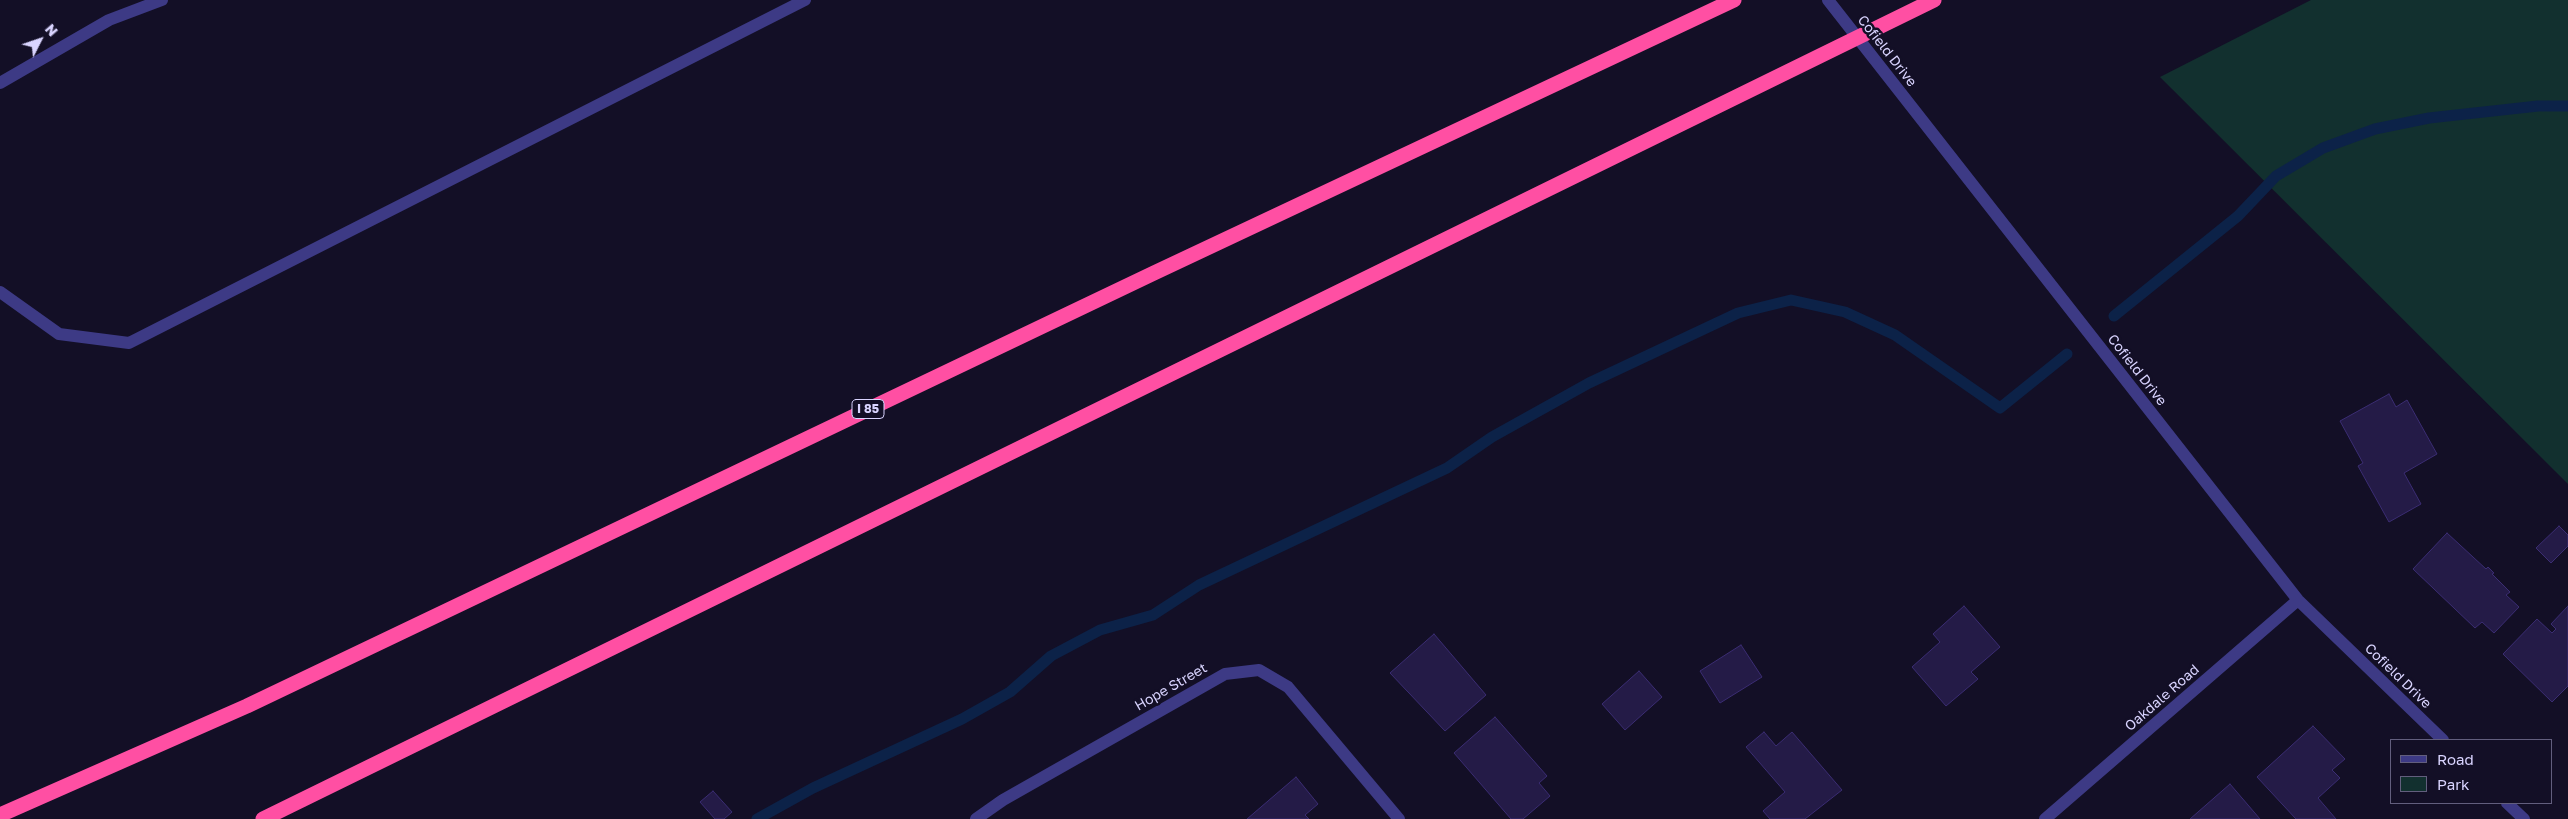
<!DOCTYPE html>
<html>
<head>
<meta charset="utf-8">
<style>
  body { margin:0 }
  #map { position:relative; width:2568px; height:819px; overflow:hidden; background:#130f26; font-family:"Golos Text",sans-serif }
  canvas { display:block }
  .legend { position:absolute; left:2390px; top:739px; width:162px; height:65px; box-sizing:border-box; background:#130f26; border:1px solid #625e7d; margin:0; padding:6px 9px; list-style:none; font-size:15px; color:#d9d4ff }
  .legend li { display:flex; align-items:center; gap:10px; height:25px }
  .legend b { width:25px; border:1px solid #625e7d }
  .north { position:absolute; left:15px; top:15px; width:50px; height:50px; -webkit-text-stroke:4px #130f26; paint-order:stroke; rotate:49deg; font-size:14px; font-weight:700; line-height:20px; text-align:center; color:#d9d4ff }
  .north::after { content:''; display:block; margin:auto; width:18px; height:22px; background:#d9d4ff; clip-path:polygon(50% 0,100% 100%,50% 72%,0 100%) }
</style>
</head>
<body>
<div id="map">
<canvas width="2568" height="819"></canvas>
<ul class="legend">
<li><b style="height:6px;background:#3d3a85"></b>Road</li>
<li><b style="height:14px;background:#12302f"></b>Park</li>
</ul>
<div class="north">N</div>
</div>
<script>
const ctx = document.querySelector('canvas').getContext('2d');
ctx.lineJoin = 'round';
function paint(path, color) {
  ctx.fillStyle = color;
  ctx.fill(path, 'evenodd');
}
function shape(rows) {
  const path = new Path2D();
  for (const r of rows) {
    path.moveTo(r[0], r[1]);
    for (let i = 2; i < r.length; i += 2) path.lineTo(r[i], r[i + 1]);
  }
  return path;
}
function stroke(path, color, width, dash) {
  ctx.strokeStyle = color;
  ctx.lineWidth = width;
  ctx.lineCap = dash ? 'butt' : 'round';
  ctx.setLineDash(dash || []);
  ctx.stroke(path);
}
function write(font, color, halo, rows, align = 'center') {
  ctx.font = font + ' "Golos Text",sans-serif';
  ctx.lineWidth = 5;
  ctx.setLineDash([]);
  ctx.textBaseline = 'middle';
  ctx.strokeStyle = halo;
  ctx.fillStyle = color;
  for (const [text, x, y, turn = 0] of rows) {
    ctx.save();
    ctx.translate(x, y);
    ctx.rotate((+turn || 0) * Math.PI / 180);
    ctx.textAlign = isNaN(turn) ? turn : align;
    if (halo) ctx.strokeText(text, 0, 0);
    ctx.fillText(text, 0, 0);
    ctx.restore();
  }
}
const green = shape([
  [2311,0,2568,0,2568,484,2160,77]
]);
const stream = shape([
  [2114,316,2238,216,2276,176,2323,148,2375,129,2429,118,2538,106,2568,106],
  [757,819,813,788,962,719,1010,692,1051,656,1100,630,1153,615,1199,585,1447,468,1492,437,1589,383,1738,313,1791,300,1845,312,1895,335,2000,408,2067,354]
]);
const building = shape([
  [2389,394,2396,407,2407,400,2437,454,2404,473,2421,504,2389,522,2358,466,2363,463,2340,421,2389,394],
  [2559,526,2568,535,2568,546,2551,563,2536,548,2559,526],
  [2447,533,2486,569,2488,567,2494,573,2492,574,2510,592,2506,595,2519,607,2494,633,2482,622,2475,628,2413,569,2447,533],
  [1964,606,2000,647,1971,672,1978,679,1946,706,1912,667,1940,642,1933,634,1964,606],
  [2568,606,2568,686,2552,702,2503,654,2537,619,2552,633,2556,629,2551,624,2568,606],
  [1434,634,1486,695,1445,731,1390,673,1434,634],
  [1741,645,1762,677,1720,703,1700,671,1741,645],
  [1639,671,1662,697,1625,730,1602,704,1639,671],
  [1495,717,1547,776,1539,783,1550,796,1523,819,1511,819,1454,753,1495,717],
  [2313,726,2345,759,2332,770,2340,778,2318,798,2336,819,2296,819,2257,777,2313,726],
  [1764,732,1776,746,1792,732,1842,790,1805,819,1770,819,1763,811,1785,792,1746,747,1764,732],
  [1296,777,1318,804,1305,815,1309,819,1247,819,1296,777],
  [2230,784,2260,819,2190,819,2230,784],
  [713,791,732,812,724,819,715,819,700,802,713,791]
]);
const service = shape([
  [0,83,109,20,162,0],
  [0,292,59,334,129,343,805,0]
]);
const minor = shape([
  [1828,0,2298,600,2443,740],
  [2507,803,2524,819],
  [976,819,1003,800,1225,674,1259,670,1288,687,1399,819],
  [2045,819,2298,600]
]);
const motorway = shape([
  [0,815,247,706,1154,273,1734,0],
  [263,819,1934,0]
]);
const shields = [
  [868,409,32]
];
const shieldNames = [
  ["I 85",868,409]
];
const streetNames = [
  ["Cofield Drive",1887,51,52],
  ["Cofield Drive",2137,370,52],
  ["Cofield Drive",2398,676,44],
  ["Hope Street",1171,687,-30],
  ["Oakdale Road",2162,698,-41]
];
paint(green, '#12302f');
stroke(stream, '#0c2248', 11);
paint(building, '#241b47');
stroke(building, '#3b2d73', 1);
stroke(service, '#3d3a85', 12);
stroke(minor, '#3d3a85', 12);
stroke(motorway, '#ff4fa3', 15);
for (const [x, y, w] of shields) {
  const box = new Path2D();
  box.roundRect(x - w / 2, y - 9.5, w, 19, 4);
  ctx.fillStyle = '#130f26';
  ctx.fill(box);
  stroke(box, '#d9d4ff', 1);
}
write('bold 12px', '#d9d4ff', null, shieldNames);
write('14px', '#d9d4ff', '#130f26', streetNames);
</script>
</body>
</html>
